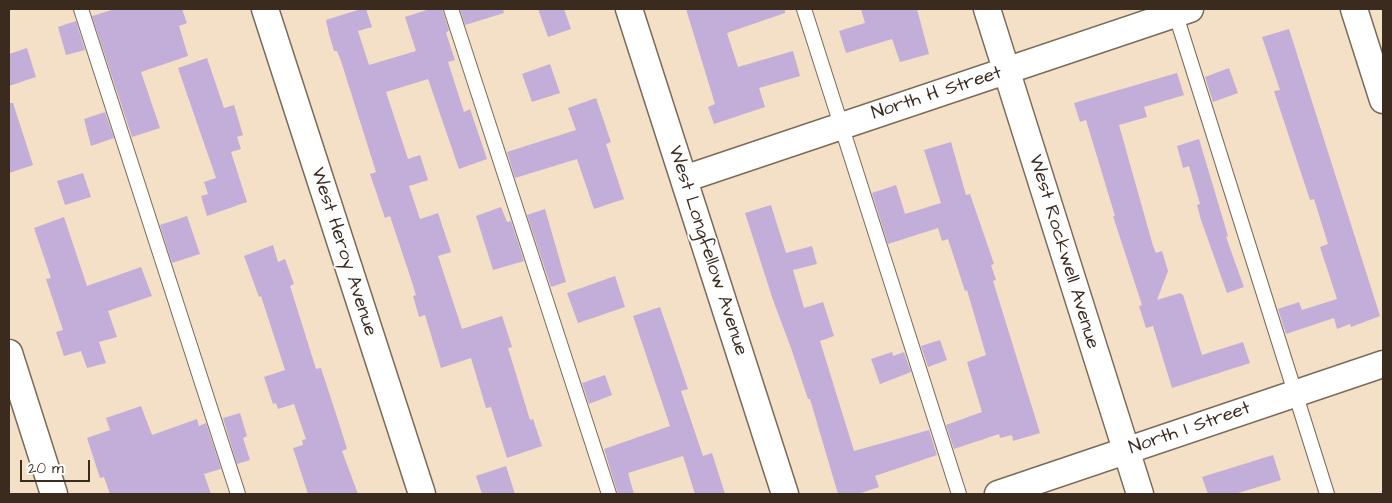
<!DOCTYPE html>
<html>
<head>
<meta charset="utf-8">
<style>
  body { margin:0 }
  #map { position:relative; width:1392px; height:503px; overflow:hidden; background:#f3e0c6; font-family:"Architects Daughter",sans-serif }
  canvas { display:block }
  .frame { position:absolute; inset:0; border:10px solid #3b2a1e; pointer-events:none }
  .scale { position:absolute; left:20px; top:460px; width:70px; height:22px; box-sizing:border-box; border:2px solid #3b2a1e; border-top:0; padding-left:6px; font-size:15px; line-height:18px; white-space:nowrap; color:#3b2a1e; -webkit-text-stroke:4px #fff; paint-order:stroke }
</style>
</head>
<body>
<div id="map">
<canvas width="1392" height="503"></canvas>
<div class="frame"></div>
<div class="scale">20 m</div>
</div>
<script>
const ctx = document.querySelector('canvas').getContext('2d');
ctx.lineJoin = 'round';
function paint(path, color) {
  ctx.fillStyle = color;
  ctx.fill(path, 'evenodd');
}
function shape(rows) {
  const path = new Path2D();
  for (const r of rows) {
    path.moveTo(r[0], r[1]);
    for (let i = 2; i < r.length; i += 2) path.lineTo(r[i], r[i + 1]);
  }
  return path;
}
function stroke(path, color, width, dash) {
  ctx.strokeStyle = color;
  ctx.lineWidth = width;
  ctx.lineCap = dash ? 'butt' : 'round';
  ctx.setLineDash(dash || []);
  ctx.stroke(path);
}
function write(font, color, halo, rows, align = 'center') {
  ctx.font = font + ' "Architects Daughter",sans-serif';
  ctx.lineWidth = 4;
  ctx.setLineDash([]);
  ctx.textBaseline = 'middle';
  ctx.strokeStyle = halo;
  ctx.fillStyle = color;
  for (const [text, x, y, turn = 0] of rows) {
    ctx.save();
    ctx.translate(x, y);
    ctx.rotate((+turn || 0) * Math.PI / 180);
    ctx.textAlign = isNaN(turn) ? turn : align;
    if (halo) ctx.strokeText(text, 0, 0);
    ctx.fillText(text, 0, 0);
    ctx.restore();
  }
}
const building = shape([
  [115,9,182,9,187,23,179,26,188,56,141,72,160,128,132,137,92,16],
  [361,9,366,9,372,27,358,31,369,65,416,51,405,17,430,9,442,9,449,30,446,33,455,60,448,62,464,112,470,109,487,159,459,169,428,79,386,92,408,159,420,155,428,180,409,186,420,219,438,213,451,252,438,256,462,329,502,316,512,347,508,348,530,420,533,419,542,446,507,458,491,407,486,408,471,358,441,368,425,315,419,317,413,296,416,295,410,276,390,216,385,218,370,174,376,172,341,61,337,51,334,51,329,34,326,20],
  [460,9,503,9,504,13,465,25],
  [538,9,564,9,571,29,548,37],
  [686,9,785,9,785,13,727,33,738,67,793,51,800,76,759,88,765,107,714,124,708,107,715,104],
  [861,9,917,9,929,54,900,62,892,39,846,53,839,31,865,23],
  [76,21,85,50,66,55,58,27],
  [1289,29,1380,316,1351,327,1350,324,1337,329,1334,318,1286,334,1278,309,1299,302,1302,310,1337,299,1320,247,1328,244,1314,199,1310,200,1274,91,1280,90,1262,37],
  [27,48,36,77,9,86,9,54],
  [207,58,224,108,234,105,243,135,237,137,241,149,231,152,247,202,207,216,201,196,208,194,204,182,216,178,178,68],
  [550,64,560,93,532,102,522,74],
  [1229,68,1238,93,1213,102,1205,77],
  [1177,73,1184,95,1144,107,1147,117,1119,125,1153,246,1156,253,1162,251,1168,271,1157,300,1180,293,1183,295,1202,355,1243,342,1250,363,1172,388,1153,326,1146,328,1139,306,1142,305,1113,216,1115,216,1086,120,1080,122,1074,103],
  [596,98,611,142,606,144,624,199,594,209,577,159,515,178,507,152,576,130,568,108],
  [9,103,13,103,33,165,9,173],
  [105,112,114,138,91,146,84,119],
  [1199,139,1228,236,1226,237,1244,287,1227,293,1201,220,1197,205,1200,204,1189,166,1183,168,1177,146],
  [951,142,966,195,970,194,994,264,991,265,996,280,993,281,1040,433,1013,441,1012,435,1000,438,999,434,954,449,946,425,982,412,967,362,986,355,967,290,965,291,948,239,942,241,938,228,888,244,872,193,896,185,905,214,941,203,924,150],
  [83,173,91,197,65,205,57,181],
  [771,205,786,253,812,246,817,264,793,270,804,308,823,302,834,336,820,341,854,451,929,430,937,455,875,476,879,487,858,494,838,494,810,399,808,399,791,348,773,300,745,213],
  [501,207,507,222,511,221,524,261,493,270,476,216],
  [545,209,566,282,551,287,527,215],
  [187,216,200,254,172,263,160,225],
  [64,217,87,286,141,267,152,296,108,311,117,337,99,342,106,363,87,368,81,351,64,356,56,332,63,330,46,279,51,278,34,228],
  [273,245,278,262,285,259,294,284,290,286,316,369,321,368,338,420,347,449,342,451,358,494,308,494,293,448,303,445,302,440,306,439,294,404,278,409,276,403,273,404,264,377,285,370,261,296,259,297,244,256],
  [615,276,625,307,578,323,567,293],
  [660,307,688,389,681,391,703,456,712,453,725,494,695,494,683,456,628,473,634,494,618,494,604,449,670,426,633,316],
  [940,340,947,360,928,367,921,346],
  [892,352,893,356,904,352,911,372,880,384,871,359],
  [605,375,612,395,589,404,582,383],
  [141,406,152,435,197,419,199,426,206,423,221,469,204,474,211,494,110,494,104,477,100,478,87,438,110,430,106,418],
  [240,413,247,436,243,438,250,460,237,464,223,418],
  [1273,455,1281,480,1235,494,1208,494,1202,477],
  [506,466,515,494,482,494,476,476]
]);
const lane = shape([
  [81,9,238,494],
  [451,9,609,494],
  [804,9,959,494],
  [1174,9,1327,494]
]);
const street = shape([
  [265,9,422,494],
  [629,9,785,494],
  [987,9,1140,494],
  [1354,9,1383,100],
  [684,179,1190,9],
  [9,353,54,494],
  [998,494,1383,364]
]);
const streetNames = [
  ["North H Street",937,94,-18],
  ["West Longfellow Avenue",707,251,72],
  ["West Heroy Avenue",343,252,72],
  ["West Rockwell Avenue",1063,252,73],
  ["North I Street",1190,429,-19]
];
paint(building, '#c2aed9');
stroke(lane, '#7b6a59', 16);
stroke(street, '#7b6a59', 29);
stroke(lane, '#fff', 14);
stroke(street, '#fff', 26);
write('19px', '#3b2a1e', '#fff', streetNames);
</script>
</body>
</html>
